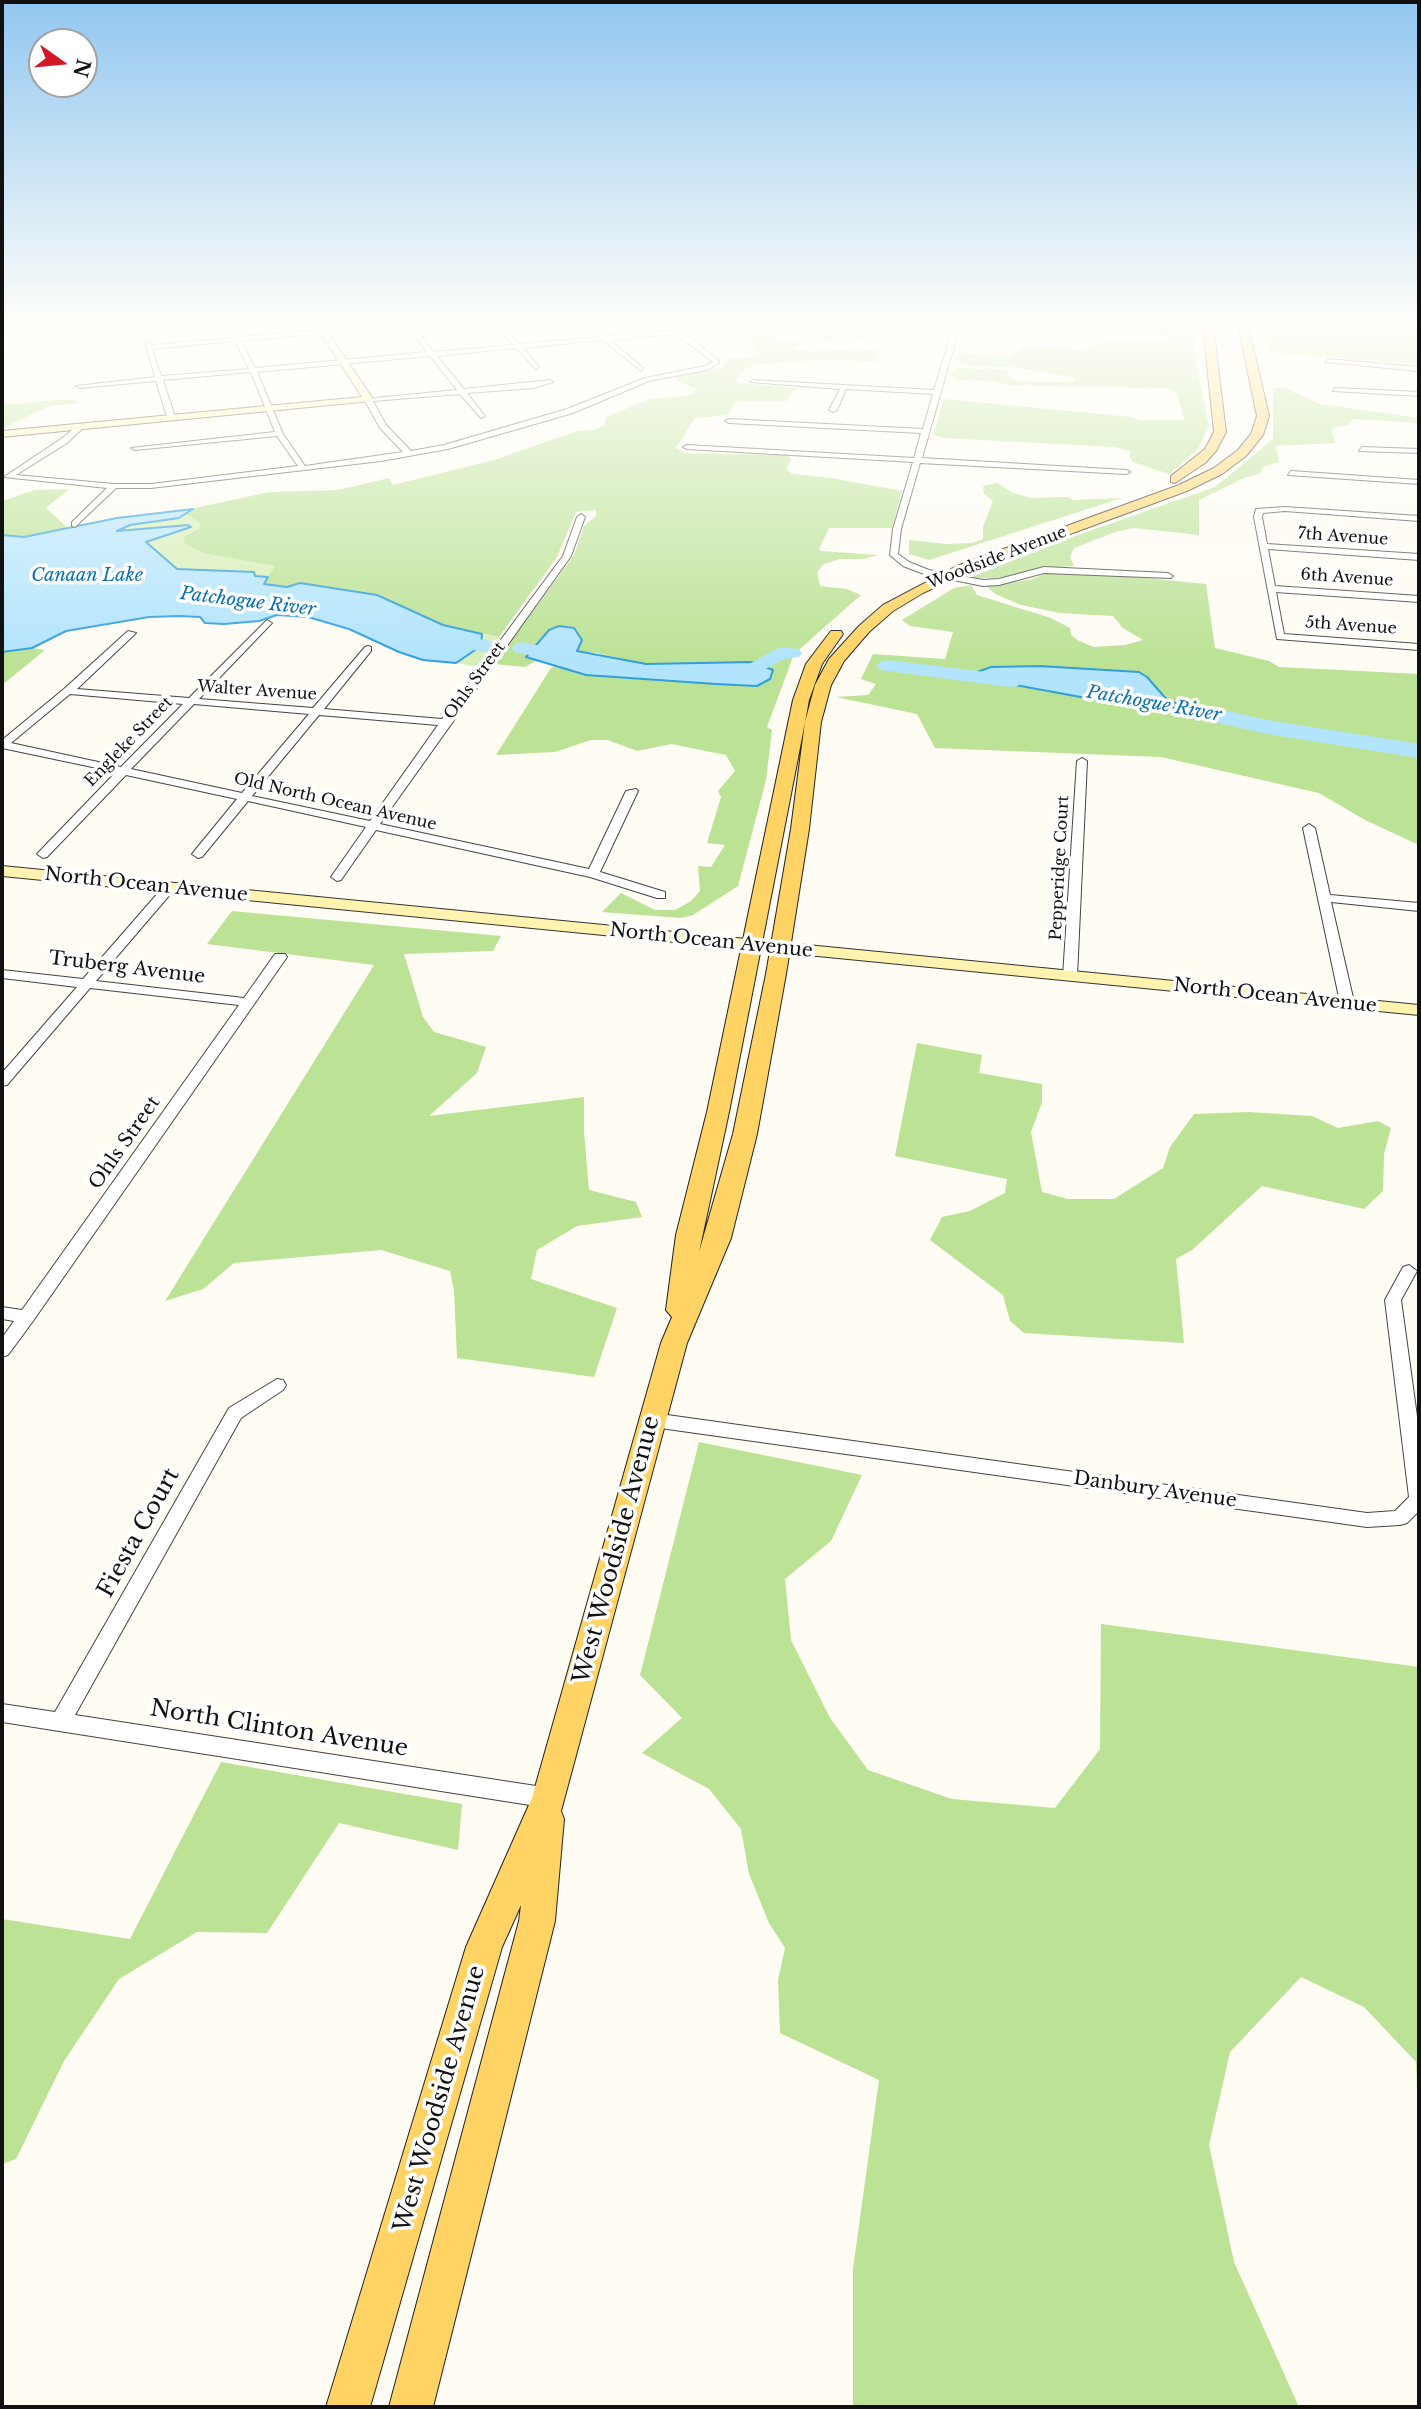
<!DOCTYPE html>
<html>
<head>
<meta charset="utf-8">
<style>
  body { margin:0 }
  #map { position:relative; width:1421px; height:2409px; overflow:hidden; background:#fffcf4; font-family:"Libre Baskerville",serif }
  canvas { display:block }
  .frame { position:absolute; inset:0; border:4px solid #111; pointer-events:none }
  .north { position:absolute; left:28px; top:28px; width:70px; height:70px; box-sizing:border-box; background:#fff; border:2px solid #a0a0a0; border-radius:50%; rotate:105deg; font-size:19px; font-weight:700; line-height:28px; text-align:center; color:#111 }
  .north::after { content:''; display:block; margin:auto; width:24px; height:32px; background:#d21727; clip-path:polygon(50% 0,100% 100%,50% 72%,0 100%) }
</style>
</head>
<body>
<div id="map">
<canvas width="1421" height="2409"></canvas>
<div class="frame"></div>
<div class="north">N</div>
</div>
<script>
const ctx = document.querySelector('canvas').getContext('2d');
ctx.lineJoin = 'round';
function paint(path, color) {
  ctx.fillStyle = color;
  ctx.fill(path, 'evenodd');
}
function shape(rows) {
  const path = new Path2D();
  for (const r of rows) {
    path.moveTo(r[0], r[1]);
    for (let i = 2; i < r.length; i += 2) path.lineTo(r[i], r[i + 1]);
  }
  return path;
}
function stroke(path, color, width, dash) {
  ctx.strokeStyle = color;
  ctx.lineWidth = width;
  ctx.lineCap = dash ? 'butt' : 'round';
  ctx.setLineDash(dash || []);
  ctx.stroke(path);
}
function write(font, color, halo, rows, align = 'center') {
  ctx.font = font + ' "Libre Baskerville",serif';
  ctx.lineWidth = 7;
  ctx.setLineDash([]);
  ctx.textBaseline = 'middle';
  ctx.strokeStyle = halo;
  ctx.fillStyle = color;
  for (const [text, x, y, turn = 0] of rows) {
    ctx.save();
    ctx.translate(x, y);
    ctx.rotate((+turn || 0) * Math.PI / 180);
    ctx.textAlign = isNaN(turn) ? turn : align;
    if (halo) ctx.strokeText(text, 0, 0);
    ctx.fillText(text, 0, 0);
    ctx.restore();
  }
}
const green = shape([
  [193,509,188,514,202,523,198,529,185,536,247,559,275,566,263,583,243,587,2,535,45,532,117,518],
  [482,634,499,637,477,667,456,663,481,646]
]);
const forest = shape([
  [1176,325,1193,325,1196,363,1209,426,1198,449,1169,474,1133,462,1129,456,1131,451,1114,447,944,438,933,435,944,399,1131,417,1140,420,1184,420,1177,393,1166,388,1006,385,993,381,957,380,951,377,951,373,957,368,1008,370,1010,378,1025,382,1072,382,1076,378,1014,367,963,365,955,359,959,353,1010,357,1023,346,1083,350,1105,340,1169,340,1151,329],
  [1262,325,1419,325,1419,364,1269,352],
  [834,328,874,328,860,342,806,341,793,349,806,351,880,350,876,362,825,359,754,365,740,371,736,383,799,388,792,392,787,401,736,401,728,415,695,418,676,448,684,453,788,455,791,459,786,470,793,474,831,478,902,491,892,528,829,528,819,549,821,551,878,555,863,559,840,559,824,564,817,572,820,586,847,589,861,595,794,654,767,727,772,730,766,780,738,886,693,915,681,918,602,912,621,893,655,910,675,910,691,901,700,891,698,866,711,867,725,845,707,843,721,797,718,791,735,771,726,755,671,744,637,751,608,740,591,740,555,752,496,755,551,668,556,665,586,675,757,686,752,662,646,664,597,653,576,651,527,657,537,660,525,667,494,664,574,555,584,526,596,516,596,510,576,512,557,557,499,637,443,625,377,595,300,583,288,587,263,583,275,566,204,553,184,543,185,536,198,529,201,524,187,514,195,508,270,492,338,490,389,478,393,485,494,460,577,431,595,430,604,425,607,417,649,399,689,396,697,389,677,381,675,377,724,367,726,359,750,358,758,352,748,341,756,333,782,340,813,339,827,335],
  [1273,388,1284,388,1320,404,1419,418,1419,423,1354,419,1347,425,1331,428,1335,443,1276,446,1279,462,1262,467,1261,473,1244,478,1199,500,1199,535,1134,528,1115,532,1074,548,1070,557,1074,566,1043,568,998,578,969,578,1072,537,1215,487,1273,439],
  [56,400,74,400,78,403,49,406,2,429,2,405],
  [997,483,1013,493,1031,498,1068,497,1074,500,1122,498,929,560,909,554,909,540,946,544,972,543,983,539,983,527,993,501,984,494,983,486],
  [69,489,46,508,68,528,24,537,2,535,2,501,35,490],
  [1078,571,1206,584,1215,648,1269,661,1279,667,1419,674,1419,845,1365,820,1319,793,1161,757,935,748,917,714,836,697,868,695,876,684,861,679,873,654,945,659,953,632,910,626,902,620,954,588,971,585,977,595,1051,618,1070,628,1071,635,1079,641,1094,647,1125,645,1143,640,1123,628,1113,616,1060,613,1021,605,995,594,987,587,1032,579,1045,574],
  [1039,666,1139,672,1147,677,1168,701,1245,722,1155,704,1119,704,1001,683,991,667],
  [32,648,45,650,2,685,2,652],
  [232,911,501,936,493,951,404,954,423,1017,434,1032,486,1047,477,1073,429,1116,584,1097,584,1132,589,1190,636,1202,642,1217,577,1226,537,1250,531,1279,617,1308,594,1377,457,1358,454,1291,450,1271,381,1250,234,1263,203,1289,165,1301,374,965,207,944],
  [917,1043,982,1055,979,1073,1042,1084,1042,1102,1031,1132,1042,1192,1068,1199,1114,1199,1163,1168,1170,1147,1194,1114,1248,1112,1312,1116,1338,1128,1378,1121,1391,1128,1384,1154,1383,1191,1364,1209,1262,1186,1192,1250,1176,1259,1184,1343,1024,1333,1010,1321,1003,1295,930,1240,942,1217,970,1211,1005,1193,1007,1179,895,1156],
  [699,1442,862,1475,831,1541,785,1579,791,1640,830,1718,868,1770,952,1799,1055,1808,1100,1749,1101,1624,1419,1667,1419,2144,1416,2062,1364,2007,1301,1977,1230,2052,1209,2145,1234,2262,1299,2407,853,2407,853,2269,879,2080,780,2033,778,1980,785,1948,769,1923,749,1874,741,1829,709,1789,642,1753,682,1718,640,1675],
  [221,1762,462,1804,458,1850,339,1823,267,1933,197,1932,119,1979,64,2061,16,2159,2,2164,2,1919,130,1939]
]);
const water = shape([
  [193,509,179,518,130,525,117,531,188,525,191,527,146,542,177,569,254,572,255,576,268,577,264,584,287,587,300,583,377,595,443,625,482,634,481,646,456,663,423,660,399,652,349,629,308,617,277,615,259,621,224,624,205,623,200,617,179,616,149,617,66,631,32,648,2,652,2,535,24,537,117,518,193,509],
  [559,626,574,628,582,640,577,651,646,664,752,662,773,670,770,679,757,686,716,684,586,675,526,657,549,630,559,626],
  [1039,666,1139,672,1147,677,1168,701,1262,725,1155,704,1119,704,966,676,991,667,1039,666]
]);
const river = shape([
  [438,633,491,641,498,643,501,647,498,651,491,653,431,643,428,639,431,635,438,633],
  [522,642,581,655,584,659,581,663,574,665,515,652,512,648,515,644,522,642],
  [780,647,799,649,802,653,799,657,784,659,751,677,718,676,711,674,707,670,711,666,718,664,747,665,780,647],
  [887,660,1010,675,1018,676,1021,681,1018,686,1010,687,880,670,876,666,880,662,887,660],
  [1218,709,1267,720,1419,744,1419,758,1267,734,1210,721,1207,716,1210,711,1218,709]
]);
const street = shape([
  [226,325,232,325,239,337,378,325,412,325,434,352,513,345,496,325,503,325,519,344,599,337,586,325,593,325,606,336,672,330,666,325,673,325,679,330,755,325,684,333,719,361,719,363,707,370,649,381,573,413,448,449,381,461,151,488,116,488,75,527,72,526,72,522,107,488,4,477,61,439,80,424,83,428,67,443,16,475,114,484,151,484,298,466,277,436,135,450,131,448,275,432,251,372,163,380,175,417,171,419,167,417,156,381,79,388,76,386,155,377,145,341,149,341,151,345,233,338,226,325],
  [406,325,427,352,255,368,241,341,406,325],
  [676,334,713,362,705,366,645,378,567,409,444,445,411,451,386,425,373,401,460,394,481,418,485,416,467,393,534,388,553,382,550,380,464,389,437,356,516,348,536,369,539,367,523,348,603,340,641,371,643,368,610,340,676,334],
  [235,341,249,369,161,376,152,349,235,341],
  [430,356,457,390,364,399,380,428,403,452,305,466,283,434,257,372,430,356],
  [954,325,960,325,922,458,1126,470,1130,472,1126,474,920,463,901,529,898,554,909,562,929,570,983,580,999,579,1044,567,1168,573,1173,576,1171,578,1044,573,999,585,983,586,924,574,903,566,890,555,893,529,913,462,687,449,683,447,687,445,914,458,921,433,729,423,725,421,729,419,923,429,933,394,846,389,837,410,833,412,829,410,840,389,750,382,753,380,934,390,954,325],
  [1327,359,1419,367,1419,371,1325,362,1327,359],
  [1335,388,1419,392,1419,396,1333,391,1335,388],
  [1362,447,1419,449,1419,453,1359,451,1362,447],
  [1291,471,1419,480,1419,484,1288,475,1291,471],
  [1285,507,1419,516,1419,521,1285,511,1263,513,1262,517,1267,544,1419,554,1419,560,1268,549,1275,586,1419,596,1419,602,1276,592,1284,634,1419,644,1419,650,1277,639,1254,517,1256,509,1285,507],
  [581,514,585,517,571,556,380,824,589,869,626,791,636,789,638,791,600,872,665,892,665,898,657,898,590,877,376,830,341,880,337,881,331,877,366,827,248,801,202,857,198,858,192,854,237,799,126,775,47,857,43,858,37,854,116,772,2,748,2,740,64,689,128,631,136,633,77,689,189,698,267,620,272,623,270,625,199,699,313,708,365,647,368,646,371,647,371,651,324,709,442,719,563,556,577,517,581,514],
  [70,694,183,704,121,767,11,743,70,694],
  [194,704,309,714,242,793,131,769,194,704],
  [319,715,438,725,370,821,252,796,319,715],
  [1082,758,1087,761,1077,976,1070,980,1063,976,1077,761,1082,758],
  [1309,824,1315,828,1330,895,1419,903,1419,911,1331,902,1354,1002,1347,1006,1340,1002,1303,828,1309,824],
  [169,884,173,885,173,891,96,981,244,998,275,954,285,954,287,957,33,1321,8,1355,2,1357,2,1338,14,1321,2,1319,2,1307,22,1310,239,1005,90,988,7,1085,2,1086,2,1073,77,987,2,978,2,970,83,979,165,885,169,884],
  [1409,1265,1417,1271,1401,1300,1419,1431,1419,1511,1407,1523,1400,1525,1367,1527,653,1427,647,1425,644,1420,647,1415,653,1413,1367,1513,1395,1511,1409,1497,1385,1300,1403,1267,1409,1265],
  [277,1379,283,1380,286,1385,283,1390,241,1418,75,1715,549,1788,557,1791,560,1798,557,1805,549,1808,2,1722,2,1704,55,1712,229,1408,277,1379]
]);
const secondary = shape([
  [315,325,323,325,373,399,371,401,2,437,2,431,362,397,315,325],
  [2,866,1419,1005,1419,1015,2,876,2,866]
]);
const primary = shape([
  [1203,325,1213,325,1226,432,1216,451,1205,463,1175,483,1171,482,1171,476,1205,449,1214,432,1203,325],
  [1238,325,1248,325,1269,416,1263,435,1246,456,1222,474,1187,491,967,572,923,593,893,611,869,632,844,661,831,685,821,722,809,829,786,974,757,1134,731,1238,687,1343,561,1811,564,1819,555,1921,433,2407,389,2407,519,1921,521,1905,502,1947,370,2407,326,2407,466,1947,532,1798,661,1343,672,1317,666,1310,676,1235,707,1112,793,700,806,664,831,631,841,631,843,634,822,664,809,700,805,722,815,685,829,659,859,626,883,605,957,566,1179,485,1214,468,1238,450,1251,434,1257,416,1238,325],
  [805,722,791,829,766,974,733,1134,699,1252,729,1112,805,722]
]);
const farStreetnames = [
  ["7th Avenue",1343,537,4],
  ["Woodside Avenue",997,558,-21],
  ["6th Avenue",1347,578,4],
  ["5th Avenue",1351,626,4],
  ["Ohls Street",475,681,-54],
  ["Walter Avenue",257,691,4],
  ["Engleke Street",129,742,-46],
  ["Old North Ocean Avenue",335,802,13],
  ["Pepperidge Court",1060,868,-87]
];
const farWaternames = [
  ["Canaan Lake",87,576],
  ["Patchogue River",248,602,7],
  ["Patchogue River",1154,704,10]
];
const streetNames = [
  ["North Ocean Avenue",146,885,6],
  ["North Ocean Avenue",711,941,6],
  ["Truberg Avenue",127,968,7],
  ["North Ocean Avenue",1275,996,6],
  ["Ohls Street",125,1143,-55],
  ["Danbury Avenue",1155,1490,8]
];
const nearStreetnames = [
  ["Fiesta Court",139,1533,-61],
  ["West Woodside Avenue",617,1550,-75],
  ["North Clinton Avenue",279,1729,9],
  ["West Woodside Avenue",440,2099,-74]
];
paint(green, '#d7efb8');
paint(forest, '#bbe295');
paint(water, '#b2e4fd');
stroke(water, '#319fdc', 2);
paint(river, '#b2e4fd');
stroke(street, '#444', 2);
stroke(secondary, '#333', 2);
stroke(primary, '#222', 2);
paint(street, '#fff');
paint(secondary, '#fff3af');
paint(primary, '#ffd364');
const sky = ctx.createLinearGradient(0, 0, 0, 662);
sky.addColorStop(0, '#92c7f0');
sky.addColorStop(0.49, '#fffefa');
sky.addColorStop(1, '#fffefa00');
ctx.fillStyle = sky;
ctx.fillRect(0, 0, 1421, 662);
write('16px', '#111', '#fff', farStreetnames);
write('italic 18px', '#0a6fb2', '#fff', farWaternames);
write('19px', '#111', '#fff', streetNames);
write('23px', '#111', '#fff', nearStreetnames);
</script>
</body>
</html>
